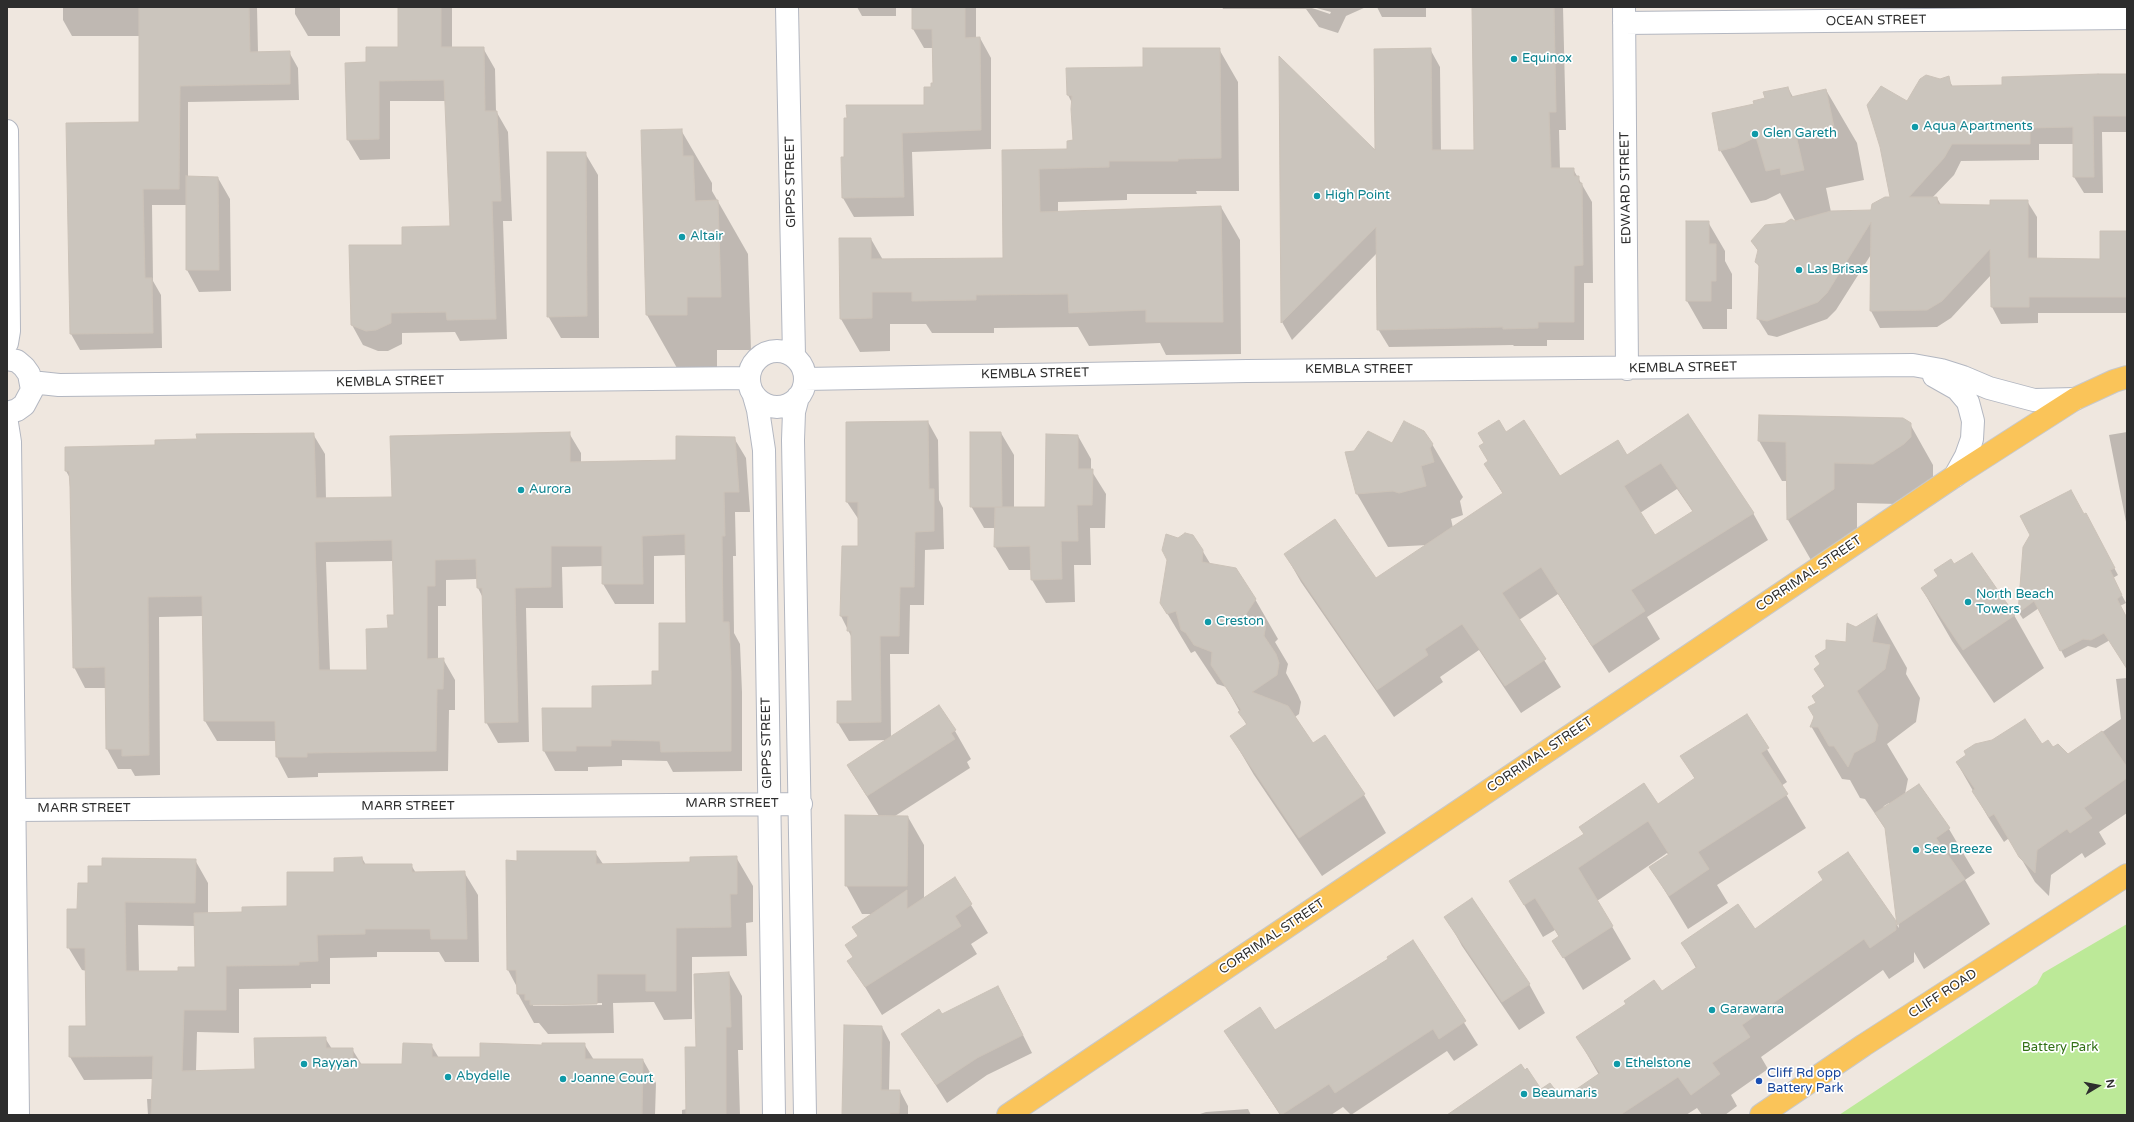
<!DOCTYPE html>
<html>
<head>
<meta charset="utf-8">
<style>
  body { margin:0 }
  #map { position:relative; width:2134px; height:1122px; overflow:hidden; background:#efe7df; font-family:"Varela Round",sans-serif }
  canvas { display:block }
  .frame { position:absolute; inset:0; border:8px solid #2d2d2d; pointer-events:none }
  .north { position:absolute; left:2078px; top:1066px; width:40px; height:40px; -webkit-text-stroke:3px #fff; paint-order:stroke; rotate:80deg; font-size:11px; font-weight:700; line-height:16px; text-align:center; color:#2d2d2d }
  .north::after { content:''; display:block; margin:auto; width:14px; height:18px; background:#2d2d2d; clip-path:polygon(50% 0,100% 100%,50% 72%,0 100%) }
</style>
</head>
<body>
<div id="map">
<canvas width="2134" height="1122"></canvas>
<div class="frame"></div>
<div class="north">N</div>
</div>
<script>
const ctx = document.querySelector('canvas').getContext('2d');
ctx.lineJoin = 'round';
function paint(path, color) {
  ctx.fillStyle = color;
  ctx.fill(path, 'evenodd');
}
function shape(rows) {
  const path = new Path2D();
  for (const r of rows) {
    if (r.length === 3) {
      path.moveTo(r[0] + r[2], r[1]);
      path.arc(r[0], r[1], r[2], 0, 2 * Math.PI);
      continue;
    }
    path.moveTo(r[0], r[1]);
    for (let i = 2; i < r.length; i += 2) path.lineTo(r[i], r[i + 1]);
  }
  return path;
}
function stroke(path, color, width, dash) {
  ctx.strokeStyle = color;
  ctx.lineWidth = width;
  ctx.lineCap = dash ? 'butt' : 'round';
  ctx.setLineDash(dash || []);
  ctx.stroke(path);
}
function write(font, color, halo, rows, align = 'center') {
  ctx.font = font + ' "Varela Round",sans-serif';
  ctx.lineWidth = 3.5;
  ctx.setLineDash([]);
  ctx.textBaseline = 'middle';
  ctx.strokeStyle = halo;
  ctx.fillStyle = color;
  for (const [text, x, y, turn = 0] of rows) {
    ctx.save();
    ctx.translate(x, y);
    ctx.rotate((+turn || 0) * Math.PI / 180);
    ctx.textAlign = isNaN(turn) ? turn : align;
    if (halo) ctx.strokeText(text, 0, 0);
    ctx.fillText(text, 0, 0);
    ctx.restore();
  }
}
const green = shape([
  [2127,924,2127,1115,1839,1115,2037,984,2043,973]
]);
const shadow = shape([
  [63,7,257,7,258,52,289,52,298,68,299,100,188,102,188,178,218,178,230,199,231,291,199,292,187,270,187,205,152,205,153,281,161,295,162,348,80,350,71,334,140,123,140,36,72,36,63,20],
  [295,7,340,7,340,36,308,36,295,14],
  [399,7,452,7,452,48,483,48,495,69,496,111,508,132,512,221,503,221,507,339,460,341,455,332,402,333,402,344,388,351,378,351,363,345,352,325,403,246,451,227,446,101,390,101,390,159,360,160,348,140,367,63,399,48],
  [857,7,896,7,896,16,862,16],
  [913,7,976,7,976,39,980,38,991,58,991,149,912,152,914,216,854,217,843,198,845,158,925,106,934,84,934,48,924,48,913,29],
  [1222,7,1309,7,1330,14,1331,12,1313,7,1366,7,1346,16,1338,33,1319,27,1306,9,1223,9],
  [1377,7,1426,7,1426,17,1382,17],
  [1473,7,1563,7,1566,130,1559,130,1560,169,1573,169,1592,202,1593,283,1584,283,1584,340,1547,340,1547,346,1514,346,1513,345,1389,347,1378,329,1377,253,1292,340,1282,322,1280,58,1376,152,1430,49,1440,67,1441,151,1475,151],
  [1219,49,1238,82,1239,191,1196,191,1197,194,1127,194,1127,200,1058,202,1058,213,1221,207,1240,240,1241,354,1166,355,1160,343,1089,346,1078,327,994,328,994,333,932,333,926,324,890,324,890,351,860,352,841,319,840,239,871,239,883,260,1004,259,1003,151,1068,150,1074,141,1072,103,1068,95,1144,68],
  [2127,76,2127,132,2102,132,2103,193,2084,193,2074,177,2074,144,2039,144,2039,160,1961,161,1954,175,1932,198,1937,198,1941,205,1991,206,2027,201,2037,217,2037,259,2101,260,2127,232,2127,313,2038,313,2038,323,2001,324,1992,307,1991,275,1951,318,1937,327,1880,328,1871,311,1872,253,1836,310,1827,319,1777,337,1768,335,1758,319,1760,268,1756,262,1758,251,1752,241,1797,224,1780,193,1766,200,1751,203,1720,150,1755,105,1788,88,1793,97,1826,90,1857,143,1864,180,1826,188,1831,212,1872,211,1891,198,1907,103,1940,80,1948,78,1953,87,2003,86],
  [681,130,712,183,712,191,748,254,751,350,717,350,717,367,677,368,647,315,642,131],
  [585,153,598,175,599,338,561,338,548,316],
  [1708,222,1725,251,1725,261,1732,274,1732,309,1727,309,1727,329,1703,329,1687,301],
  [1688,416,1753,513,1768,540,1647,617,1660,639,1609,673,1558,594,1519,620,1561,687,1521,713,1479,650,1440,677,1443,682,1394,717,1301,582,1285,554,1376,580,1428,545,1388,547,1357,494,1346,453,1432,444,1463,497,1460,501,1463,515,1451,519,1453,528,1503,494,1485,464,1489,462,1505,433,1560,478,1627,456],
  [1677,489,1693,512,1655,537,1640,513],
  [1760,416,1910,424,1933,465,1933,477,1897,504,1857,503,1857,529,1811,560,1788,520,1788,481,1782,481,1759,441],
  [928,422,938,440,939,500,943,508,944,549,925,550,924,605,910,605,909,654,890,654,891,738,955,731,971,759,967,762,970,768,895,816,908,817,924,845,924,899,955,879,988,933,971,944,977,954,882,1015,849,961,854,958,859,936,874,914,862,914,846,885,879,816,848,766,887,740,849,741,838,723,853,702,852,638,841,616,859,548,859,520,847,502],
  [2127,432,2127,527,2109,435],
  [569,433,581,453,581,462,677,461,734,438,746,458,750,512,735,512,736,556,733,556,734,633,740,644,742,692,742,771,673,772,667,761,622,760,622,766,588,767,588,771,555,771,544,751,593,709,653,686,687,624,686,555,654,556,654,604,615,604,603,584,603,566,562,567,563,608,526,608,529,742,498,743,486,722,483,598,478,588,478,579,446,580,446,606,438,606,438,660,443,659,455,680,455,710,449,710,448,771,318,773,318,777,288,778,277,757,276,741,217,741,205,721,203,616,159,617,160,775,135,776,131,769,118,769,107,749,106,688,85,688,74,667,70,478,66,471,66,448,156,446,198,440,313,434,325,454,326,499,393,498],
  [394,561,395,616,368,671,330,671,326,562],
  [1001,433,1014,455,1014,508,1046,508,1078,436,1091,459,1091,470,1106,494,1105,528,1090,528,1091,565,1074,565,1075,602,1046,603,1032,580,1032,570,1009,570,995,547,996,528,984,528,971,506],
  [2084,515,2090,522,2118,575,2113,578,2126,603,2120,606,2127,619,2127,662,2110,640,2096,648,2088,646,2065,658,2039,608,2023,619,2019,613],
  [1202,550,1211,565,1255,599,1278,639,1275,642,1288,664,1286,673,1298,695,1301,702,1299,714,1295,717,1313,744,1364,795,1386,833,1322,876,1254,775,1231,736,1247,726,1240,712,1226,687,1217,684,1195,651,1191,653,1161,603],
  [1954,565,2014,615,2044,668,1994,703,1952,641,1922,589,1939,577,1935,571],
  [1877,615,1907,668,1906,674,1920,698,1916,722,1887,744,1908,779,1905,794,1918,785,1949,829,1975,873,1965,880,1990,924,1924,969,1914,952,1914,962,1889,979,1883,970,1761,1057,1768,1069,1731,1095,1737,1106,1725,1115,1702,1115,1697,1108,1686,1115,1448,1115,1541,1090,1562,1101,1599,1075,1577,1037,1661,993,1696,968,1682,943,1754,931,1895,922,1899,928,1886,830,1865,799,1860,798,1850,780,1842,779,1811,726,1818,703,1825,687,1815,669,1847,643,1856,628],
  [1889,803,1889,805,1882,810,1884,806],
  [2127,678,2127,813,2099,832,2106,844,2085,858,2082,853,2051,875,2049,896,2035,882,2009,838,2004,842,1988,817,1957,763,2042,745,2068,756,2121,719,2116,679],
  [1746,715,1787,782,1781,786,1806,828,1717,885,1728,903,1688,929,1651,868,1669,856,1667,853,1597,901,1631,959,1583,990,1554,941,1559,937,1555,930,1543,937,1510,881,1657,805,1695,779,1682,757],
  [595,852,603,864,691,863,736,857,753,886,753,922,746,923,747,956,692,957,692,1019,664,1020,654,1002,613,1003,614,1033,548,1034,539,1023,534,1023,518,994,517,987,508,970,518,862],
  [602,1003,602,1005,533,1006,533,1004],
  [362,858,366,865,411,865,416,873,464,872,478,895,479,962,445,962,439,952,377,952,377,957,330,958,330,984,311,984,311,988,239,989,239,1033,197,1032,196,1071,256,1070,325,1038,332,1049,352,1049,362,1065,403,1065,431,1045,439,1058,481,1058,543,1046,584,1044,594,1060,643,1060,656,1083,655,1115,148,1115,147,1099,152,1099,153,1079,84,1080,70,1057,87,1027,87,971,82,970,68,947,78,910,89,885,195,860,208,883,208,914,243,913,288,907,335,873],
  [138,925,195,926,196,968,179,972,139,972],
  [1446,917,1529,984,1545,1013,1519,1030,1462,946],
  [1413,941,1478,1045,1454,1061,1447,1051,1351,1115,1343,1107,1331,1115,1280,1115,1226,1031,1275,1031,1389,959],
  [729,973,742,996,743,1050,738,1050,740,1115,682,1115,682,1110,687,1109,697,1048],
  [1008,1005,1032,1053,987,1075,947,1103,903,1034,942,1015],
  [882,1027,890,1042,889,1091,900,1091,908,1106,908,1115,843,1115],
  [1248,1109,1251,1115,1197,1115,1206,1112]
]);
const building = shape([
  [139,7,249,7,250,52,290,51,290,84,180,86,179,189,143,189,145,278,152,278,153,333,70,334,66,123,139,122,139,7],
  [398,7,441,7,441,47,484,47,485,111,497,111,501,201,492,201,496,319,447,320,446,312,391,313,391,323,376,330,366,331,351,325,349,245,402,245,402,227,450,226,444,80,379,81,379,139,347,140,345,63,366,62,366,47,398,47,398,7],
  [912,7,965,7,965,38,980,37,981,130,902,133,904,197,842,198,841,157,844,157,844,118,847,118,846,105,924,105,924,87,931,87,931,83,933,83,932,29,912,29,912,7],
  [1472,7,1554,7,1556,112,1549,112,1551,168,1574,168,1574,176,1579,176,1579,183,1582,183,1583,265,1574,266,1574,322,1538,322,1538,328,1503,329,1503,327,1377,330,1376,227,1281,323,1279,56,1375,150,1374,49,1431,48,1432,150,1474,150,1472,7],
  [1143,48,1220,48,1221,158,1178,159,1178,161,1109,161,1109,167,1039,169,1040,212,1221,206,1223,322,1146,322,1146,310,1069,313,1068,294,976,295,976,300,912,301,912,292,872,292,872,318,840,319,839,238,871,238,871,259,1003,258,1002,150,1067,149,1067,141,1073,140,1071,109,1072,96,1067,95,1066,68,1143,67,1143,48],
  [2098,74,2127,74,2127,116,2093,116,2094,177,2073,177,2073,127,2030,128,2030,144,1952,144,1944,158,1909,197,1937,197,1938,204,1990,205,1990,200,2028,200,2028,258,2100,259,2100,231,2127,231,2127,297,2029,297,2029,307,1991,307,1990,249,1942,301,1927,310,1870,311,1871,222,1827,293,1818,302,1767,321,1757,319,1759,265,1755,262,1758,250,1751,241,1765,225,1785,223,1791,219,1795,221,1831,211,1871,210,1872,204,1885,197,1890,197,1880,147,1867,105,1881,86,1907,101,1920,79,1926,75,1940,79,1949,76,1951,86,2002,85,2002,77,2098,74],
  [1788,87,1791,97,1826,89,1834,127,1796,135,1804,170,1781,175,1780,168,1766,171,1756,137,1735,147,1719,151,1712,113,1754,104,1753,101,1765,98,1763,92,1788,87],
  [682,129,683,156,693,156,695,201,718,200,721,297,687,297,687,315,646,315,641,130,682,129],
  [547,152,586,152,587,316,547,317,547,152],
  [186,176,218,177,219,270,186,270,186,176],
  [1686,221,1709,221,1709,244,1716,244,1716,281,1711,281,1711,301,1686,301,1686,221],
  [1688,414,1754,513,1631,590,1645,611,1592,646,1541,567,1502,593,1546,659,1505,686,1462,624,1425,649,1428,655,1377,690,1284,554,1335,519,1376,578,1503,493,1484,464,1488,461,1479,446,1484,443,1478,433,1499,420,1506,432,1524,420,1560,476,1618,440,1627,455,1688,414],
  [1661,463,1693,511,1655,535,1624,486,1661,463],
  [1759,415,1903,418,1911,423,1911,437,1904,444,1873,464,1834,463,1834,489,1787,520,1786,442,1758,441,1759,415],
  [928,421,929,489,934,489,934,531,915,532,914,587,900,587,899,636,880,636,881,722,837,723,837,701,852,701,851,631,847,631,848,616,840,616,842,546,858,546,858,502,846,502,846,422,928,421],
  [1404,421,1424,431,1433,444,1430,448,1434,462,1421,466,1426,486,1399,493,1393,491,1356,494,1345,452,1354,451,1368,431,1392,443,1404,421],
  [570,432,570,462,676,460,676,436,735,437,739,492,724,492,725,536,722,536,723,622,729,622,731,671,731,751,661,752,660,741,611,740,611,746,576,746,576,751,543,751,542,708,592,708,592,686,652,685,652,671,659,671,659,623,686,623,685,534,642,536,643,584,602,584,602,546,551,546,551,587,515,588,518,722,485,723,482,588,477,588,476,559,435,560,435,586,427,586,427,659,444,658,443,689,437,689,436,751,307,753,307,757,276,757,275,721,204,721,202,596,148,597,149,755,122,756,122,749,106,749,105,667,73,668,70,487,69,471,65,471,65,447,155,445,155,440,197,439,196,434,314,433,316,498,392,497,390,436,570,432],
  [392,540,394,615,387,615,388,628,366,629,367,670,319,670,315,542,392,540],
  [970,432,1001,432,1002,507,970,507,970,432],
  [1046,434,1078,435,1078,469,1093,469,1092,505,1077,505,1078,541,1061,541,1062,579,1031,580,1030,546,994,547,995,507,1045,507,1046,434],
  [2071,490,2084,514,2086,513,2115,568,2110,570,2122,595,2117,599,2127,618,2127,669,2104,633,2091,640,2083,639,2060,651,2034,601,2018,613,2023,547,2030,535,2020,516,2071,490],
  [1185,533,1193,535,1203,550,1202,562,1236,568,1256,599,1244,617,1266,624,1264,636,1276,654,1279,663,1277,675,1252,692,1288,706,1313,743,1325,735,1365,794,1299,838,1230,736,1247,724,1238,712,1241,710,1211,665,1212,652,1194,645,1186,633,1181,630,1176,611,1167,614,1160,603,1167,560,1162,550,1166,534,1178,538,1185,533],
  [1972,553,2015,615,1963,650,1921,588,1938,576,1934,570,1951,559,1954,564,1972,553],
  [1877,614,1872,642,1890,645,1885,669,1857,691,1878,725,1875,741,1854,753,1848,767,1834,746,1829,746,1818,727,1810,727,1814,717,1808,707,1816,703,1812,696,1825,686,1814,669,1820,664,1815,656,1826,649,1826,640,1846,642,1847,623,1856,627,1877,614],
  [939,705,956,730,951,733,955,739,867,796,847,765,939,705],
  [1747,714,1769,748,1761,753,1788,794,1698,852,1709,869,1669,896,1649,867,1669,854,1648,821,1578,868,1613,926,1563,958,1552,941,1559,936,1535,898,1524,905,1509,881,1584,834,1579,827,1644,783,1658,804,1695,778,1680,756,1747,714],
  [2025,719,2042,744,2048,740,2053,747,2058,744,2068,754,2102,731,2127,767,2127,778,2084,808,2092,818,2070,833,2067,829,2037,850,2035,873,2019,857,1994,814,1989,817,1972,791,1975,789,1956,762,1966,755,1964,751,1975,744,1992,740,2025,719],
  [1919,784,1950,828,1936,838,1965,879,1897,925,1885,828,1875,813,1919,784],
  [845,815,908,816,907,886,845,886,845,815],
  [517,851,596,851,596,864,690,862,690,857,737,856,737,894,730,894,731,927,676,928,676,991,646,991,646,974,597,974,597,1004,530,1005,530,1000,525,1000,525,994,517,994,516,970,507,970,506,860,517,861,517,851],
  [1848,852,1896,921,1896,930,1870,948,1864,939,1742,1025,1750,1037,1712,1063,1720,1074,1691,1095,1678,1077,1620,1115,1447,1115,1521,1064,1525,1070,1527,1068,1541,1089,1550,1083,1562,1099,1600,1073,1576,1037,1626,1004,1624,1001,1654,980,1662,991,1697,967,1681,943,1738,904,1755,929,1823,880,1818,872,1848,852],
  [362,857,363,864,412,864,412,872,465,871,467,939,431,939,430,929,365,929,365,934,317,935,318,961,299,962,299,965,226,966,226,1010,184,1010,182,1071,255,1069,254,1038,326,1037,326,1048,353,1048,353,1064,402,1064,403,1043,432,1044,432,1057,480,1057,480,1043,542,1045,542,1043,585,1043,585,1059,643,1059,642,1115,151,1115,153,1056,69,1057,69,1026,86,1026,85,948,67,948,67,909,77,909,78,883,88,883,88,866,102,866,102,858,196,859,195,903,125,902,126,971,178,971,178,967,195,967,194,913,242,912,242,907,287,906,287,872,334,872,334,858,362,857],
  [955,877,972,904,955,916,961,926,865,987,847,961,853,957,845,945,858,936,852,927,907,890,907,909,955,877],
  [1472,898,1530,984,1502,1002,1444,917,1472,898],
  [1413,940,1466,1021,1439,1039,1433,1029,1335,1093,1329,1084,1281,1115,1224,1031,1260,1007,1275,1030,1388,959,1387,957,1413,940],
  [729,972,731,1027,726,1027,726,1115,686,1115,685,1047,696,1047,694,974,729,972],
  [998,986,1023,1035,977,1058,936,1085,901,1034,939,1009,942,1014,998,986],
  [844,1025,882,1026,881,1090,900,1090,899,1113,890,1113,890,1115,842,1115,844,1025]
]);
const minor = shape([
  [787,7,794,356],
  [1624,7,1627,369],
  [1624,23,2127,18],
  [7,131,9,331,7,343],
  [777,379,28],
  [7,359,17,361,24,367,29,374,32,390,24,405,17,410,7,413],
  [1934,376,1957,389,1968,402,1973,421,1972,439,1966,456,1955,476],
  [805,379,1247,371,1913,365,1941,370,1963,377,1989,388,2034,400,2075,399],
  [31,382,59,385,749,378],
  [754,396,758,410,764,450,774,1115],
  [798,397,794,412,793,440,805,1115],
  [7,423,10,442,18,1115],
  [15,810,801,804]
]);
const major = shape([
  [1008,1115,1955,476,2075,399,2114,381,2127,377],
  [1761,1115,1864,1045,2127,875]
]);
const markers = [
  [1514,59,4,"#0f9aa8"],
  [1915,127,4,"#0f9aa8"],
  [1755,134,4,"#0f9aa8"],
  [1317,196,4,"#0f9aa8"],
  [682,237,4,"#0f9aa8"],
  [1799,270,4,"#0f9aa8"],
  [521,490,4,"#0f9aa8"],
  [1968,602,4,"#0f9aa8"],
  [1208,622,4,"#0f9aa8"],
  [1916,850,4,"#0f9aa8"],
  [1712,1010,4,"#0f9aa8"],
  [304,1064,4,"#0f9aa8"],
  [1617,1064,4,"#0f9aa8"],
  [448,1077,4,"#0f9aa8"],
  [563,1079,4,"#0f9aa8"],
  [1759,1081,4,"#1a4fb4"],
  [1524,1094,4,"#0f9aa8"]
];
const streetNames = [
  ["OCEAN STREET",1876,21,-1],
  ["GIPPS STREET",791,182,-91],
  ["EDWARD STREET",1626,188,-91],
  ["KEMBLA STREET",1683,368,-1],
  ["KEMBLA STREET",1359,370],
  ["KEMBLA STREET",1035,374,-1],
  ["KEMBLA STREET",390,382,-1],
  ["CORRIMAL STREET",1809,574,-34],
  ["GIPPS STREET",767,743,-91],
  ["CORRIMAL STREET",1540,755,-34],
  ["MARR STREET",732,804],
  ["MARR STREET",408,807],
  ["MARR STREET",84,809],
  ["CORRIMAL STREET",1272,937,-34],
  ["CLIFF ROAD",1943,994,-33]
];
const cultureNames = [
  ["Equinox",1522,59],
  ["Aqua Apartments",1923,127],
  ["Glen Gareth",1763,134],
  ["High Point",1325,196],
  ["Altair",690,237],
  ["Las Brisas",1807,270],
  ["Aurora",529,490],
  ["North Beach",1976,595],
  ["Towers",1976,610],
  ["Creston",1216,622],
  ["See Breeze",1924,850],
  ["Garawarra",1720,1010],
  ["Rayyan",312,1064],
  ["Ethelstone",1625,1064],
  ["Abydelle",456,1077],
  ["Joanne Court",571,1079],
  ["Beaumaris",1532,1094]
];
const parkNames = [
  ["Battery Park",2060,1048]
];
const transitNames = [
  ["Cliff Rd opp",1767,1074],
  ["Battery Park",1767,1089]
];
paint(green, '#bce998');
paint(shadow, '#0003');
paint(building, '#cbc5bd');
stroke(building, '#cbc2b8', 1);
stroke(minor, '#b3b7c1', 24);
stroke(major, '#c8c8c8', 24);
stroke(minor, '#fff', 22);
stroke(major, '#fac459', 22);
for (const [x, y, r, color] of markers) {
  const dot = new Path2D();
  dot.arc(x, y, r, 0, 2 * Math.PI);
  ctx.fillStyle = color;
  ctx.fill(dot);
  stroke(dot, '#fff', 1.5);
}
write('13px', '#2d2d2d', '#fff', streetNames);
write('13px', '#0d838f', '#fff', cultureNames, 'left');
write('13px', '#327116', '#fff', parkNames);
write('13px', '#164399', '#fff', transitNames, 'left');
</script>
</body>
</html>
